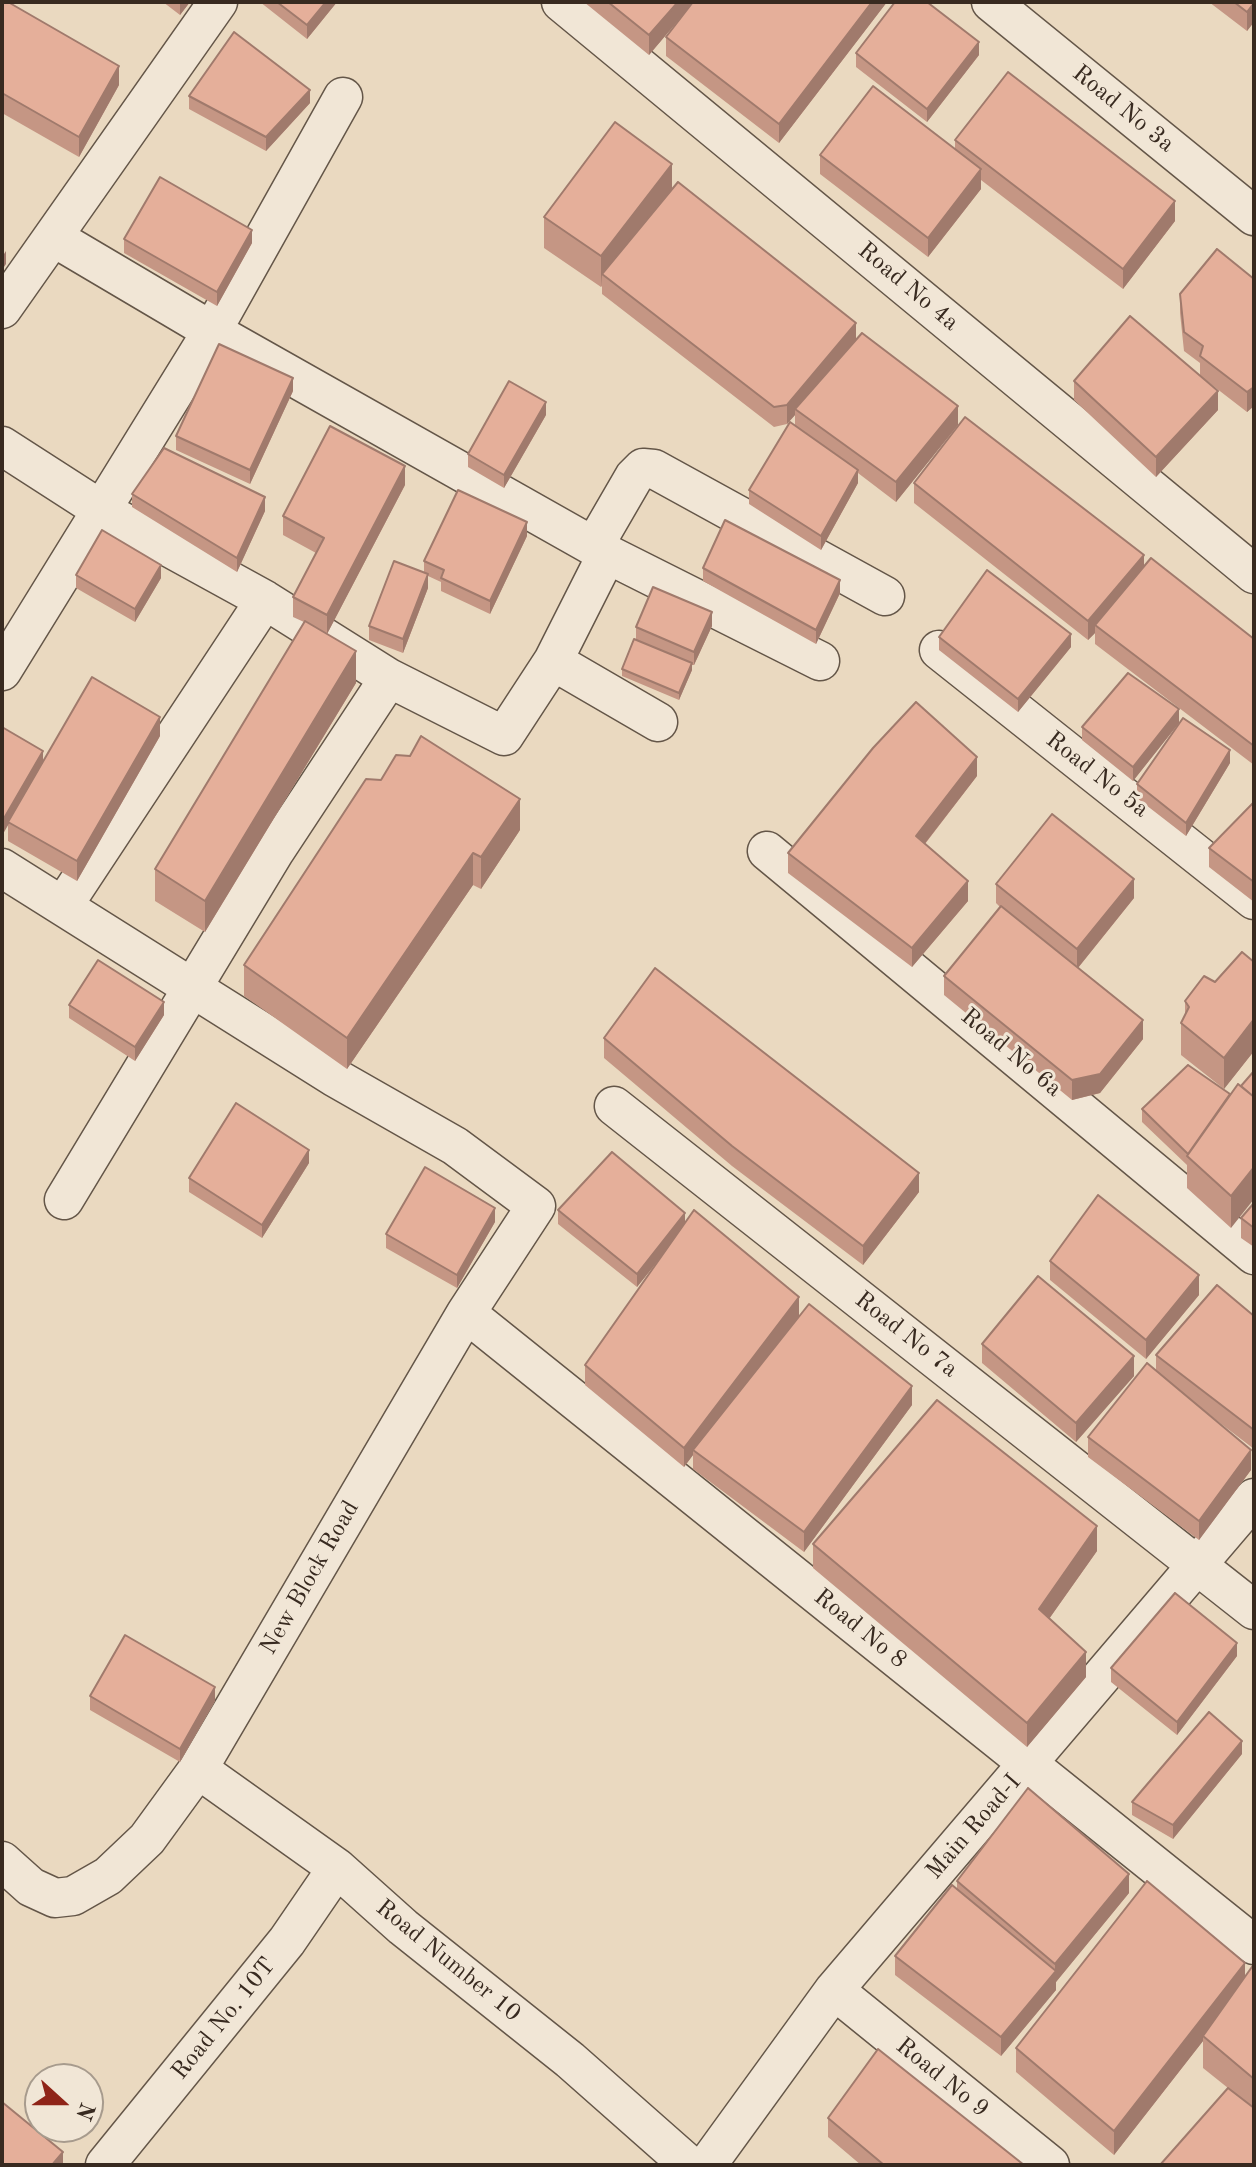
<!DOCTYPE html>
<html>
<head>
<meta charset="utf-8">
<style>
  body { margin:0 }
  #map { position:relative; width:1256px; height:2167px; overflow:hidden; background:#ead9c0; font-family:"Old Standard TT",serif }
  canvas { display:block }
  .frame { position:absolute; inset:0; border:4px solid #382a20; pointer-events:none }
  .north { position:absolute; left:24px; top:2063px; width:80px; height:80px; box-sizing:border-box; background:#f1e6d6; border:2px solid #a79b8d; border-radius:50%; rotate:111deg; font-size:22px; font-weight:700; line-height:32px; text-align:center; color:#382a20 }
  .north::after { content:''; display:block; margin:auto; width:28px; height:36px; background:#8f2418; clip-path:polygon(50% 0,100% 100%,50% 72%,0 100%) }
</style>
</head>
<body>
<div id="map">
<canvas width="1256" height="2167"></canvas>
<div class="frame"></div>
<div class="north">N</div>
</div>
<script>
const ctx = document.querySelector('canvas').getContext('2d');
ctx.lineJoin = 'round';
function shape(rows) {
  const path = new Path2D();
  for (const r of rows) {
    path.moveTo(r[0], r[1]);
    for (let i = 2; i < r.length; i += 2) path.lineTo(r[i], r[i + 1]);
  }
  return path;
}
function stroke(path, color, width, dash) {
  ctx.strokeStyle = color;
  ctx.lineWidth = width;
  ctx.lineCap = dash ? 'butt' : 'round';
  ctx.setLineDash(dash || []);
  ctx.stroke(path);
}
function paint(path, color) {
  ctx.fillStyle = color;
  ctx.fill(path, 'evenodd');
}
function write(font, color, halo, rows, align = 'center') {
  ctx.font = font + ' "Old Standard TT",serif';
  ctx.lineWidth = 6;
  ctx.setLineDash([]);
  ctx.textBaseline = 'middle';
  ctx.strokeStyle = halo;
  ctx.fillStyle = color;
  for (const [text, x, y, turn = 0] of rows) {
    ctx.save();
    ctx.translate(x, y);
    ctx.rotate((+turn || 0) * Math.PI / 180);
    ctx.textAlign = isNaN(turn) ? turn : align;
    if (halo) ctx.strokeText(text, 0, 0);
    ctx.fillText(text, 0, 0);
    ctx.restore();
  }
}
const street = shape([
  [561,2,1254,574],
  [991,2,1254,216],
  [53,237,212,331,607,554,820,661],
  [2,309,218,2],
  [2,446,103,511,265,600,389,678,275,851,64,1200],
  [594,546,634,477,643,468,654,469,885,596],
  [939,650,1254,900],
  [553,661,658,722],
  [2,671,212,331,343,97],
  [389,678,504,736,553,661,607,554],
  [767,851,1254,1255],
  [2,868,334,1077,455,1146,536,1206,466,1313,198,1769,147,1839,108,1876,73,1896,55,1898,31,1887,2,1861],
  [63,906,265,600],
  [614,1106,1254,1610],
  [466,1313,1254,1945],
  [198,1769,337,1868,403,1927,570,2060,689,2165],
  [834,1990,1050,2165],
  [105,2165,287,1941,337,1868],
  [707,2165,834,1990,1254,1498]
]);
const wall = shape([
  [2,2,119,85,79,157,2,113],
  [163,2,190,2,180,15],
  [260,2,337,2,307,39],
  [584,2,887,2,779,143,666,56,666,37,682,16,649,55],
  [1209,2,1254,2,1254,22,1247,31],
  [856,53,979,55,927,122,856,67],
  [189,96,310,103,266,151,189,109],
  [955,140,1175,221,1123,289,981,180,981,189,928,257,820,174,820,155,955,149],
  [672,189,958,425,896,502,858,473,858,483,821,550,749,504,749,490,795,426,795,415,787,424,774,427,602,294,602,286,601,287,544,248,544,217],
  [124,239,252,243,217,306,124,253],
  [1254,279,1254,406,1247,412,1203,378,1218,410,1156,477,1074,400,1074,381,1200,375,1200,363,1184,351,1180,313,1180,294],
  [293,391,250,484,176,450,176,436],
  [546,415,504,488,468,467,468,454],
  [914,483,1144,566,1254,639,1254,765,1095,644,1095,633,1088,640,914,503],
  [405,485,327,634,356,683,205,932,155,901,155,869,304,622,293,617,293,597,316,553,283,535,283,516],
  [132,494,265,511,237,572,132,507],
  [527,536,490,614,441,591,441,582,428,576,428,588,403,653,369,640,369,626,424,573,424,561],
  [703,568,840,593,816,644,703,581],
  [76,575,161,578,135,622,76,588],
  [712,626,694,665,692,665,692,670,679,700,622,676,622,669,636,639,636,627],
  [939,637,1071,647,1018,712,939,650],
  [1179,723,1133,781,1082,740,1082,727],
  [2,727,43,762,160,736,77,881,8,841,8,824,2,833],
  [1230,763,1186,836,1137,798,1137,784],
  [977,776,925,844,968,901,912,967,788,873,788,853],
  [1254,802,1254,902,1209,867,1209,848],
  [520,830,481,889,473,885,347,1069,244,996,244,965],
  [996,884,1134,898,1078,968,1143,1039,1100,1093,1072,1100,944,995,944,976,1000,907,996,903],
  [1254,962,1254,1051,1224,1089,1181,1055,1181,1023,1185,1015,1185,1001,1215,982],
  [69,1005,164,1015,135,1061,69,1018],
  [604,1038,919,1192,863,1265,732,1166,604,1058],
  [1238,1084,1231,1228,1187,1188,1187,1165,1142,1122,1142,1109,1230,1094],
  [309,1163,262,1238,189,1192,189,1178],
  [1254,1203,1254,1247,1241,1238,1241,1218],
  [558,1210,685,1223,799,1317,912,1405,804,1552,693,1469,693,1455,684,1467,585,1385,585,1365,664,1253,637,1287,558,1224],
  [495,1222,457,1288,386,1248,386,1234],
  [1050,1261,1199,1295,1146,1359,1050,1280],
  [1254,1316,1254,1449,1203,1410,1251,1470,1199,1540,1088,1457,1088,1437,1156,1371,1156,1355],
  [982,1344,1134,1376,1076,1442,982,1363],
  [813,1544,1097,1551,1049,1619,1086,1677,1027,1747,813,1568],
  [1237,1656,1177,1735,1111,1682,1111,1668],
  [90,1696,215,1701,180,1762,90,1710],
  [1242,1754,1173,1839,1132,1815,1132,1802],
  [957,1881,1129,1893,1056,1982,1056,1990,1001,2056,895,1975,895,1956,957,1888],
  [1254,1964,1254,2165,1228,2088,1203,2068,1203,2041,1114,2155,1016,2072,1016,2048,1245,1977],
  [828,2118,1024,2165,861,2165,828,2137]
]);
const shadedWall = shape([
  [180,2,190,2,180,15],
  [326,2,337,2,307,39,307,25],
  [678,2,694,2,649,55,649,35],
  [872,2,887,2,779,143,779,124],
  [1254,3,1254,22,1247,31,1247,12],
  [979,42,979,55,927,122,927,109],
  [119,66,119,85,79,157,79,137],
  [310,90,310,103,266,151,266,137],
  [672,164,672,196,602,274,601,287,601,256],
  [981,169,981,189,928,257,928,238],
  [1175,201,1175,221,1123,289,1123,269],
  [252,230,252,243,217,306,217,292],
  [6,251,6,264,2,270,2,257],
  [856,323,856,342,795,409,795,415,787,424,787,405],
  [293,378,293,391,250,484,250,470],
  [1254,387,1254,406,1247,412,1247,392],
  [1218,391,1218,410,1156,477,1156,457],
  [546,402,546,415,504,488,504,475],
  [958,406,958,425,896,502,896,482],
  [405,466,405,485,327,634,327,615],
  [858,470,858,483,821,550,821,536],
  [265,497,265,511,237,572,237,558],
  [527,522,527,536,490,614,490,601],
  [1144,555,1144,575,1095,625,1095,633,1088,640,1088,621],
  [161,565,161,578,135,622,135,609],
  [428,574,428,588,403,653,403,639],
  [840,580,840,593,816,644,816,630],
  [712,612,712,626,694,665,694,652],
  [1071,634,1071,647,1018,712,1018,699],
  [356,651,356,683,205,932,205,901],
  [692,663,692,670,679,700,679,693],
  [1179,709,1179,723,1133,781,1133,767],
  [160,717,160,736,77,881,77,861],
  [1230,750,1230,763,1186,836,1186,823],
  [43,751,43,764,3,834,3,820],
  [977,757,977,776,916,855,916,836],
  [520,799,520,830,481,889,481,857],
  [473,853,473,885,347,1069,347,1038],
  [1134,879,1134,898,1077,969,1077,949],
  [968,881,968,901,912,967,912,948],
  [164,1002,164,1015,135,1061,135,1047],
  [1254,1019,1254,1051,1224,1089,1224,1058],
  [1143,1020,1143,1039,1100,1093,1072,1100,1072,1080],
  [309,1150,309,1163,262,1238,262,1225],
  [1254,1167,1254,1199,1231,1228,1231,1196],
  [919,1173,919,1192,863,1265,863,1246],
  [495,1208,495,1222,457,1288,457,1275],
  [685,1213,685,1227,637,1287,637,1274],
  [1199,1275,1199,1295,1146,1359,1146,1340],
  [799,1297,799,1317,693,1450,693,1455,684,1467,684,1448],
  [1134,1356,1134,1376,1076,1442,1076,1423],
  [912,1386,912,1405,804,1552,804,1532],
  [1251,1450,1251,1470,1199,1540,1199,1521],
  [1097,1526,1097,1551,1039,1633,1039,1609],
  [1237,1643,1237,1656,1177,1735,1177,1722],
  [1086,1652,1086,1677,1027,1747,1027,1723],
  [215,1687,215,1701,180,1762,180,1749],
  [1242,1741,1242,1754,1173,1839,1173,1825],
  [1129,1874,1129,1893,1056,1982,1056,1990,1001,2056,1001,2037,1055,1973,1055,1964],
  [1245,1963,1245,1987,1203,2036,1203,2041,1114,2155,1114,2131],
  [63,2152,63,2165,52,2165]
]);
const building = shape([
  [2,2,8,2,119,66,79,137,2,93,2,2],
  [277,2,326,2,307,25,277,2],
  [608,2,678,2,649,35,608,2],
  [693,2,872,2,779,124,666,37,693,2],
  [895,2,927,2,979,42,927,109,856,53,895,2],
  [1234,2,1254,2,1254,3,1247,12,1234,2],
  [234,32,310,90,266,137,189,96,234,32],
  [1008,72,1175,201,1123,269,955,140,1008,72],
  [873,86,981,169,928,238,820,155,873,86],
  [615,122,672,164,601,256,544,217,615,122],
  [160,177,252,230,217,292,124,239,160,177],
  [678,182,856,323,787,405,774,407,602,274,678,182],
  [1217,249,1254,279,1254,387,1247,392,1200,356,1203,346,1184,332,1180,294,1217,249],
  [1130,316,1218,391,1156,457,1074,381,1130,316],
  [862,333,958,406,896,482,795,409,862,333],
  [219,344,293,378,250,470,176,436,219,344],
  [509,381,546,402,504,475,468,454,509,381],
  [965,417,1144,555,1088,621,914,483,965,417],
  [790,422,858,470,821,536,749,490,790,422],
  [330,426,405,466,327,615,293,597,324,538,283,516,330,426],
  [164,448,265,497,237,558,132,494,164,448],
  [458,490,527,522,490,601,441,578,444,570,424,561,458,490],
  [725,520,840,580,816,630,703,568,725,520],
  [102,530,161,565,135,609,76,575,102,530],
  [1151,558,1254,639,1254,746,1095,625,1151,558],
  [394,561,428,574,403,639,369,626,394,561],
  [987,570,1071,634,1018,699,939,637,987,570],
  [653,587,712,612,694,652,636,627,653,587],
  [305,621,356,651,205,901,155,869,305,621],
  [634,639,692,663,679,693,622,669,634,639],
  [1128,673,1179,709,1133,767,1082,727,1128,673],
  [92,677,160,717,77,861,8,822,92,677],
  [916,702,977,757,916,836,968,881,912,948,788,853,873,748,916,702],
  [1183,718,1230,750,1186,823,1137,784,1183,718],
  [2,727,43,751,3,820,2,820,2,727],
  [421,736,520,799,481,857,473,853,347,1038,244,965,366,779,381,780,396,755,410,756,421,736],
  [1254,802,1254,882,1209,848,1254,802],
  [1052,814,1134,879,1077,949,996,884,1052,814],
  [1001,906,1143,1020,1100,1074,1072,1080,944,976,1001,906],
  [1242,952,1254,962,1254,1019,1224,1058,1181,1023,1189,1007,1185,1001,1204,976,1215,982,1242,952],
  [98,960,164,1002,135,1047,69,1005,98,960],
  [655,968,919,1173,863,1246,732,1146,604,1038,655,968],
  [1188,1065,1230,1094,1188,1154,1142,1109,1188,1065],
  [1254,1071,1254,1097,1241,1086,1254,1071],
  [1238,1084,1254,1097,1254,1167,1231,1196,1187,1156,1238,1084],
  [236,1103,309,1150,262,1225,189,1178,236,1103],
  [612,1152,685,1213,637,1274,558,1210,612,1152],
  [425,1167,495,1208,457,1275,386,1234,425,1167],
  [1098,1195,1199,1275,1146,1340,1050,1261,1098,1195],
  [1254,1203,1254,1228,1241,1218,1254,1203],
  [694,1210,799,1297,684,1448,585,1365,694,1210],
  [1038,1276,1134,1356,1076,1423,982,1344,1038,1276],
  [1217,1285,1254,1316,1254,1430,1156,1355,1217,1285],
  [809,1304,912,1386,804,1532,693,1450,809,1304],
  [1147,1363,1251,1450,1199,1521,1088,1437,1147,1363],
  [937,1400,1097,1526,1039,1609,1086,1652,1027,1723,813,1544,937,1400],
  [1175,1593,1237,1643,1177,1722,1111,1668,1175,1593],
  [125,1635,215,1687,180,1749,90,1696,125,1635],
  [1209,1712,1242,1741,1173,1825,1132,1802,1209,1712],
  [1028,1788,1129,1874,1055,1964,957,1881,1028,1788],
  [1147,1881,1245,1963,1114,2131,1016,2048,1147,1881],
  [952,1885,1056,1971,1001,2037,895,1956,952,1885],
  [1254,1964,1254,2079,1203,2036,1254,1964],
  [878,2049,1024,2165,884,2165,828,2118,878,2049],
  [1228,2088,1254,2108,1254,2165,1160,2165,1228,2088],
  [2,2102,63,2152,52,2165,2,2165,2,2102]
]);
const streetNames = [
  ["Road No 3a",1123,109,39],
  ["Road No 4a",908,287,40],
  ["Road No 5a",1097,775,38],
  ["Road No 6a",1011,1053,40],
  ["Road No 7a",906,1335,38],
  ["New Block Road",310,1578,-60],
  ["Road No 8",860,1629,39],
  ["Main Road-I",974,1827,-49],
  ["Road Number 10",448,1961,39],
  ["Road No. 10T",224,2019,-51],
  ["Road No 9",942,2078,39]
];
stroke(street, '#645648', 41);
stroke(street, '#f1e6d6', 38);
paint(wall, '#c59684');
paint(shadedWall, '#a07a6c');
paint(building, '#e5af9a');
stroke(building, '#a07a6c', 2);
write('24px', '#382a20', '#f1e6d6', streetNames);
</script>
</body>
</html>
